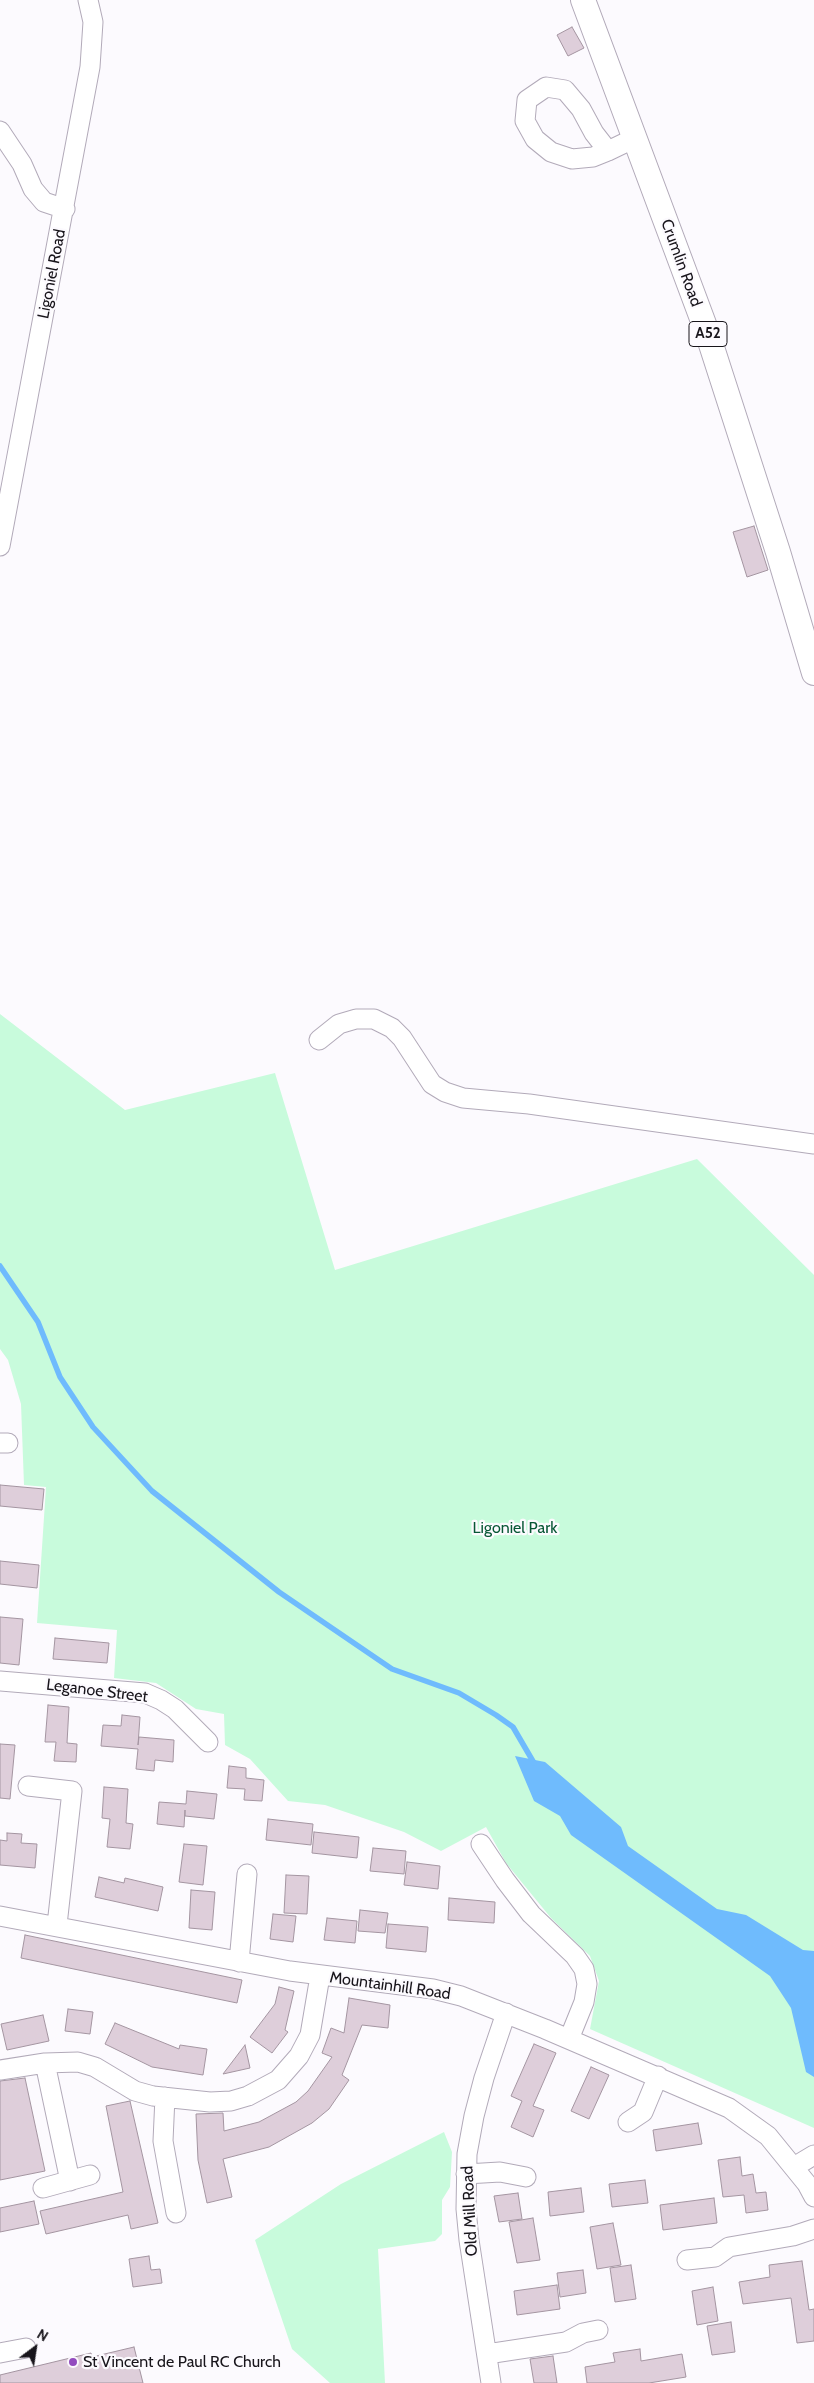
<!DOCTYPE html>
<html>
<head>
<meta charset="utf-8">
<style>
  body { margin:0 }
  #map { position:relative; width:814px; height:2383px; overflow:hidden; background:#fcfafe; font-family:Cabin,sans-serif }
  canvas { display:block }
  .north { position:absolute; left:10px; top:2323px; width:50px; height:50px; -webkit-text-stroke:4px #fcfafe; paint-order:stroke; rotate:31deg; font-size:14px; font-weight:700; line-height:20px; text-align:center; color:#18151b }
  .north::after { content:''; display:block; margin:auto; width:18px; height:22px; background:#18151b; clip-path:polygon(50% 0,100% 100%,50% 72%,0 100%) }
</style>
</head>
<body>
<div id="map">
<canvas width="814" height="2383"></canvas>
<div class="north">N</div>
</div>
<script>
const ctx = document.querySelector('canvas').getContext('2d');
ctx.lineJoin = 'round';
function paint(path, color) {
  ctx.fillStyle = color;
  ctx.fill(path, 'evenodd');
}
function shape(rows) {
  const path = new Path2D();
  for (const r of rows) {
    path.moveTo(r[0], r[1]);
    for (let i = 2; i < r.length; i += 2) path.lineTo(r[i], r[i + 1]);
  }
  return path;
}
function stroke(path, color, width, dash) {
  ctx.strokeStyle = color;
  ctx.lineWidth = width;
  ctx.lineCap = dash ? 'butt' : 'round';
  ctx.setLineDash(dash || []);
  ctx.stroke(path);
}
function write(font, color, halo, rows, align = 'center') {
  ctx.font = font + ' Cabin,sans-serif';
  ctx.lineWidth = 4.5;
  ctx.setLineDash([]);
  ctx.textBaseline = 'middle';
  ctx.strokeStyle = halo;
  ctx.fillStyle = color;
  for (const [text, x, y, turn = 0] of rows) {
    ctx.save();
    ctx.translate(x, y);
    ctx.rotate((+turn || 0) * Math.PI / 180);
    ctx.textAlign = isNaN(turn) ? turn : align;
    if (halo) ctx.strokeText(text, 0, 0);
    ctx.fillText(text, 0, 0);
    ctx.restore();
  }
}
const green = shape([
  [0,1014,125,1110,275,1073,335,1270,697,1159,814,1275,814,2128,590,2029,599,1981,590,1956,551,1918,506,1863,486,1827,441,1851,404,1832,325,1805,288,1801,250,1759,225,1745,224,1714,196,1709,156,1683,114,1678,117,1630,37,1623,46,1487,24,1485,21,1404,8,1360,0,1349],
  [444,2132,452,2152,450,2187,442,2200,442,2234,435,2241,378,2249,385,2383,330,2383,292,2349,255,2240,341,2184]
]);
const water = shape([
  [515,1756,545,1762,621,1827,628,1846,717,1909,746,1915,803,1950,814,1951,814,2077,806,2072,791,2008,770,1976,571,1835,560,1816,534,1801]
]);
const stream = shape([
  [0,1266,38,1322,60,1377,93,1427,152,1491,279,1592,392,1669,459,1693,496,1715,513,1727,534,1763]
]);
const building = shape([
  [572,27,584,48,568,56,557,35,572,27],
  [754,526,768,570,747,577,733,532,754,526],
  [0,1485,44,1489,42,1510,0,1506,0,1485],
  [0,1561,39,1565,37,1588,0,1584,0,1561],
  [0,1617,23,1619,19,1665,0,1663,0,1617],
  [55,1638,109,1643,107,1663,53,1659,55,1638],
  [48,1705,69,1707,67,1743,77,1744,76,1762,54,1761,56,1742,45,1742,48,1705],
  [122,1715,140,1717,138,1745,139,1737,174,1740,173,1762,155,1760,154,1771,136,1769,138,1749,101,1746,103,1725,121,1726,122,1715],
  [0,1744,15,1745,10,1799,0,1798,0,1744],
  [229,1766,246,1768,246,1778,264,1780,262,1801,244,1800,245,1789,227,1788,229,1766],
  [104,1787,128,1789,126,1823,133,1824,130,1849,107,1847,110,1819,102,1818,104,1787],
  [187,1791,217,1794,214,1819,185,1816,185,1810,184,1827,157,1824,159,1802,186,1804,187,1791],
  [268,1819,313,1824,311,1845,266,1840,268,1819],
  [314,1832,359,1837,357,1858,312,1853,314,1832],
  [7,1833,22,1834,21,1843,37,1844,35,1868,0,1865,0,1840,7,1841,7,1833],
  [184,1844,207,1846,203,1885,179,1882,184,1844],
  [373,1848,406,1851,404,1874,370,1871,373,1848],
  [407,1862,440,1866,438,1889,404,1885,407,1862],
  [286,1875,309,1876,307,1914,284,1913,286,1875],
  [99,1877,124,1883,125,1878,163,1887,158,1911,95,1897,99,1877],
  [191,1890,215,1892,212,1930,189,1928,191,1890],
  [449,1898,495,1902,494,1923,448,1920,449,1898],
  [360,1910,388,1913,385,1933,358,1931,360,1910],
  [273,1914,296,1916,293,1942,270,1939,273,1914],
  [327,1918,357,1921,355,1943,324,1940,327,1918],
  [388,1924,428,1927,426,1952,386,1948,388,1924],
  [25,1935,242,1980,237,2003,21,1958,25,1935],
  [279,1987,294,1991,285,2030,288,2032,272,2053,250,2037,275,2004,279,1987],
  [349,1998,390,2005,388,2028,362,2025,342,2075,349,2080,329,2109,312,2123,269,2147,223,2159,232,2197,207,2203,198,2160,196,2114,223,2113,224,2131,259,2122,296,2102,308,2091,332,2057,322,2053,331,2028,344,2033,349,1998],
  [68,2009,93,2012,90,2034,65,2031,68,2009],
  [43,2015,49,2041,7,2050,1,2024,43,2015],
  [115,2023,179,2049,180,2045,207,2049,203,2075,152,2067,105,2044,115,2023],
  [534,2044,556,2053,533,2106,544,2110,533,2137,511,2127,522,2101,511,2096,534,2044],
  [245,2045,250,2068,223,2074,245,2045],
  [591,2067,609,2075,589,2119,571,2111,591,2067],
  [25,2078,45,2171,0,2180,0,2081,25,2078],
  [130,2101,158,2223,131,2229,128,2215,46,2234,40,2211,123,2192,106,2106,130,2101],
  [698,2123,702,2144,656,2151,653,2130,698,2123],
  [740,2157,742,2176,753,2174,756,2193,766,2192,768,2210,746,2213,744,2195,723,2197,718,2160,740,2157],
  [645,2180,648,2203,612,2207,609,2184,645,2180],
  [581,2188,584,2212,550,2216,548,2192,581,2188],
  [518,2193,522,2219,499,2222,494,2196,518,2193],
  [714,2198,717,2223,663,2230,660,2205,714,2198],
  [34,2201,39,2224,0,2232,0,2208,34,2201],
  [533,2218,540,2260,517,2263,509,2222,533,2218],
  [613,2223,621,2265,597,2269,590,2227,613,2223],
  [149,2256,151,2270,160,2269,162,2283,133,2287,129,2259,149,2256],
  [802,2261,809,2310,814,2309,814,2341,797,2343,791,2298,743,2304,739,2282,770,2277,769,2265,802,2261],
  [631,2265,636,2299,615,2302,610,2268,631,2265],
  [583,2270,586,2293,560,2297,557,2273,583,2270],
  [557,2285,560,2309,517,2315,514,2291,557,2285],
  [713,2287,718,2321,697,2325,692,2291,713,2287],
  [731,2322,735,2352,712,2355,707,2326,731,2322],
  [134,2347,143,2383,0,2383,0,2375,91,2353,92,2357,134,2347],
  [640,2349,641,2361,682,2354,686,2377,649,2383,587,2383,585,2367,615,2362,613,2353,640,2349],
  [553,2356,557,2383,534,2383,530,2359,553,2356]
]);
const minor = shape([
  [0,131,22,164,33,189,44,202,65,209],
  [608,151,594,133,581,109,565,90,546,87,527,100,525,121,535,139,551,152,572,159,593,157,608,151,635,138],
  [0,546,90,67,93,22,88,0],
  [319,1040,339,1024,356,1019,374,1019,392,1028,402,1038,432,1084,445,1092,463,1098,529,1104,814,1144],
  [0,1443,8,1443],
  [0,1681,145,1693,161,1700,175,1709,208,1742],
  [28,1786,72,1791,57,1925],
  [481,1844,505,1880,531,1914,575,1956,584,1969,587,1984,584,2002,569,2039],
  [0,1916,290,1971,433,1989,461,1996,545,2029,729,2108,768,2136,807,2184,814,2197],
  [239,1962,247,1874],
  [45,2063,70,2181],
  [0,2070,45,2063,78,2062,95,2067,135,2091,153,2096,210,2102,231,2101,248,2096,278,2080,299,2056,310,2035,320,1976],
  [165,2097,163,2141,176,2213],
  [628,2122,643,2112,658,2076],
  [794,2167,814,2155],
  [466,2174,500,2172,526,2177],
  [43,2188,90,2175],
  [687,2260,715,2257,729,2247,793,2236,814,2229],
  [0,2353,26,2348],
  [487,2354,566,2342,583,2333,598,2330],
  [491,2383,469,2240,466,2209,467,2154,474,2116,484,2078,506,2013]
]);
const major = shape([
  [583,0,707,332,778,552,814,673]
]);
const markers = [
  [73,2362,5,"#934bbe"]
];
const shields = [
  [708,334,38]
];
const shieldNames = [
  ["A52",708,334]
];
const streetNames = [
  ["Crumlin Road",681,263,70],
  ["Ligoniel Road",52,274,-79],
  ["Leganoe Street",97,1691,7],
  ["Mountainhill Road",390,1986,8],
  ["Old Mill Road",470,2211,-93]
];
const parkNames = [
  ["Ligoniel Park",515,1528]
];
const poiNames = [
  ["St Vincent de Paul RC Church",83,2362]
];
paint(green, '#c8fbdc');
paint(water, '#6fbbfd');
stroke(stream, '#6fbbfd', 5.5);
paint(building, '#deceda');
stroke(building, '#a495a1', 1);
stroke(minor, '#b2aab9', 21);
stroke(major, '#b2aab9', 26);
stroke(minor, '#fff', 19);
stroke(major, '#fff', 24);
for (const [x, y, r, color] of markers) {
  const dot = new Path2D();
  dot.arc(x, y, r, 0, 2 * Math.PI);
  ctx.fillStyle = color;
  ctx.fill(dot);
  stroke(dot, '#fcfafe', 2);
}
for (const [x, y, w] of shields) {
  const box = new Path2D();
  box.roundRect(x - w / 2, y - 12.5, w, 25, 4);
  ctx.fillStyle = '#fcfafe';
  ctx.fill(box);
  stroke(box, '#18151b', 1);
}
write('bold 15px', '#18151b', null, shieldNames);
write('16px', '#18151b', '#fcfafe', streetNames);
write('16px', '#075735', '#fcfafe', parkNames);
write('16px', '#18151b', '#fcfafe', poiNames, 'left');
</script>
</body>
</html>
